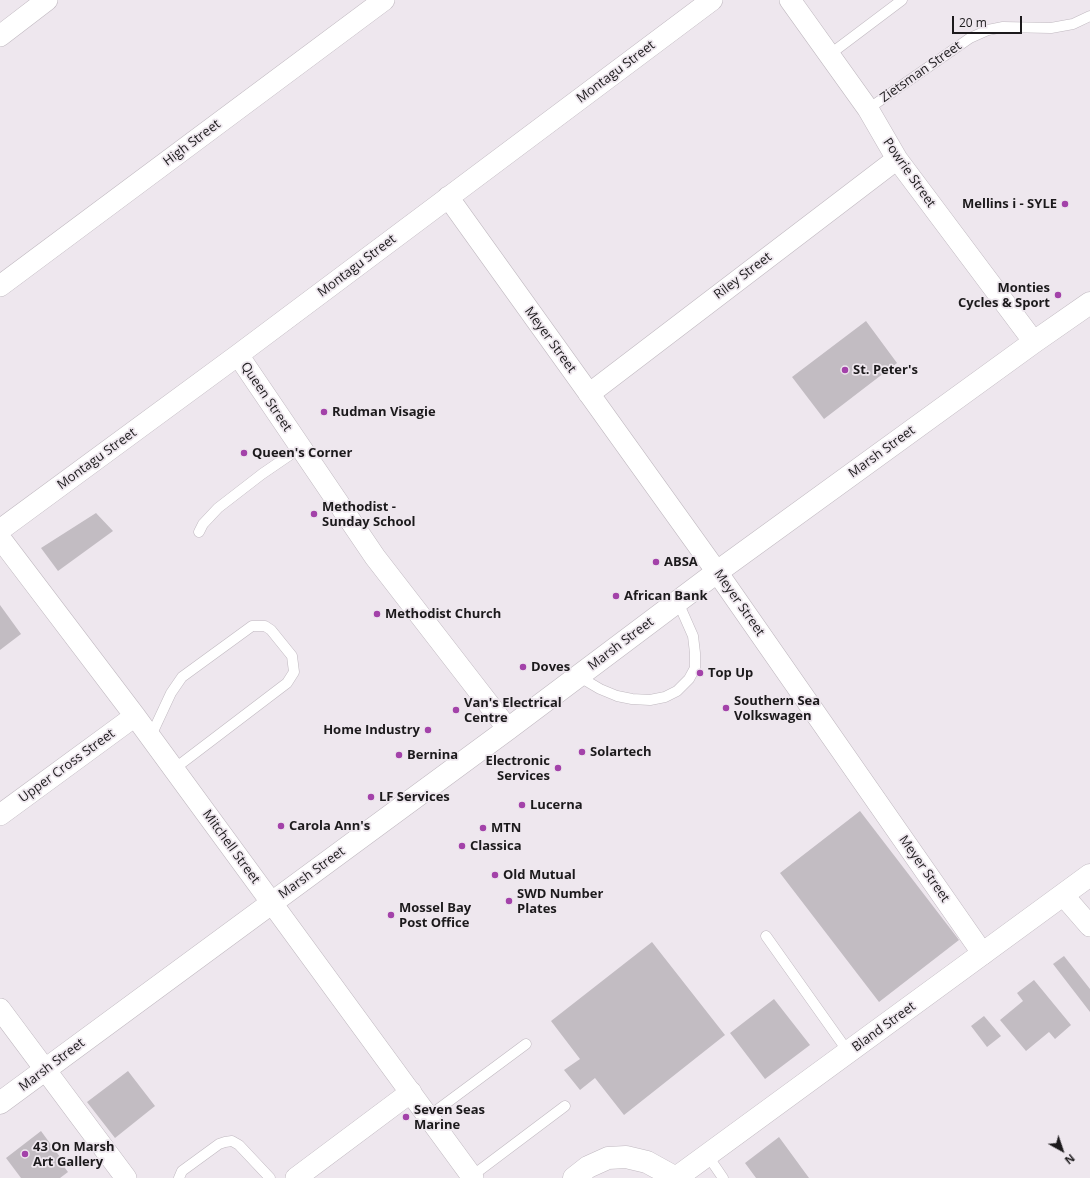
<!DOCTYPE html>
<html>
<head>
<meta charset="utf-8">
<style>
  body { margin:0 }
  #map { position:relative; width:1090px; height:1178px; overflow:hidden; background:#eee7ee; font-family:"Open Sans",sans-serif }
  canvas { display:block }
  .north { position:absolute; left:1042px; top:1130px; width:40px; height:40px; -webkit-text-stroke:3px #eee7ee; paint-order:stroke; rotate:140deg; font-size:11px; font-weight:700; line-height:16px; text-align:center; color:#1c1a1c }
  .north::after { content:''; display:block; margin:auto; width:14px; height:18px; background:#1c1a1c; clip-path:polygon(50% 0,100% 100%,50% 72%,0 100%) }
  .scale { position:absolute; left:952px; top:16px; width:70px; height:18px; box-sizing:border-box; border:2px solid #1c1a1c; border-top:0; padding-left:5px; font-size:12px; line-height:14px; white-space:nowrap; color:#1c1a1c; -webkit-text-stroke:3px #eee7ee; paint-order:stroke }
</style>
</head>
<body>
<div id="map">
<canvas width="1090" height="1178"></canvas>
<div class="north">N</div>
<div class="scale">20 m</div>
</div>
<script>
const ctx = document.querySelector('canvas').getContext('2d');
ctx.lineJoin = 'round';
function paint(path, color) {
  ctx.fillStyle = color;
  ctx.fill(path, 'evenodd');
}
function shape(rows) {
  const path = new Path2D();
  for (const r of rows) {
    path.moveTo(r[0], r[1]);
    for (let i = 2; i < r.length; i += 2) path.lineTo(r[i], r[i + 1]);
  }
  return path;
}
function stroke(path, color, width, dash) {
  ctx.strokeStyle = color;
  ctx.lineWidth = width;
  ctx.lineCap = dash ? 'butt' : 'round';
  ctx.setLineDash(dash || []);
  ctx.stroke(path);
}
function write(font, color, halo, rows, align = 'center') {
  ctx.font = font + ' "Open Sans",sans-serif';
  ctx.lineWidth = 3.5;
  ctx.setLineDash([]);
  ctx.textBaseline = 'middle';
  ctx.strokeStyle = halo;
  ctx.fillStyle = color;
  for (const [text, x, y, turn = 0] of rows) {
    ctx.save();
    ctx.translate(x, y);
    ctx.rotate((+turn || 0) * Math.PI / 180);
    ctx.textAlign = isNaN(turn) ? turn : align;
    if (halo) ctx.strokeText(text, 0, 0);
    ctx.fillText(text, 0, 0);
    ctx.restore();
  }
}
const building = shape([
  [866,321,897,363,824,419,792,377],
  [96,513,113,531,58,571,41,548],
  [0,605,21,634,0,650],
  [860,811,959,940,879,1002,780,873],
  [652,942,725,1035,624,1115,595,1078,580,1090,564,1070,580,1059,551,1021],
  [1064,956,1090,989,1090,1012,1053,964],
  [1034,980,1071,1025,1055,1039,1049,1032,1026,1051,1000,1020,1023,1001,1017,993],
  [774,999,810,1045,765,1079,730,1033],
  [984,1016,1001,1036,987,1047,971,1026],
  [128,1071,155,1106,115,1138,87,1102],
  [41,1131,60,1157,59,1160,68,1172,60,1178,21,1178,6,1158],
  [779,1137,809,1178,756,1178,745,1163]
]);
const service = shape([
  [829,55,902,0],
  [868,109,970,38,988,30,1003,27,1051,28,1073,24,1090,16],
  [199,532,203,524,218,508,262,474,300,448],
  [578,676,600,689,617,696,632,699,650,700,665,697,677,691,689,679,695,668,695,653,693,636,678,602],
  [150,738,171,693,182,677,252,626,265,626,271,630,292,656,294,672,287,683,174,769],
  [766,936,849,1053],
  [429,1116,526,1044],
  [708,1156,723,1178],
  [472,1176,565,1106],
  [179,1178,182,1171,219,1144,225,1142,232,1141,239,1145,270,1178]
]);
const minor = shape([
  [790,0,868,109,897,159,1034,342],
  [0,36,47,0],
  [448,197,717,572,983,954],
  [0,286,384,0],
  [238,355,375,557,508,729],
  [589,394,897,159],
  [0,530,238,355,712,0],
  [0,538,135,716,473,1178],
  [0,815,135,716],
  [1063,895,1090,926],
  [0,1009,126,1178],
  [296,1178,411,1092]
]);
const tertiary = shape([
  [0,1103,508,729,717,572,1034,342,1090,303],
  [574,1178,588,1167,608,1158,626,1157,647,1162,676,1178],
  [676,1178,1090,875]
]);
const markers = [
  [1065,204,4,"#a342a9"],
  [1058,295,4,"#a342a9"],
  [845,370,4,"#a342a9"],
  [324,412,4,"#a342a9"],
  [244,453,4,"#a342a9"],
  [314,514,4,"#a342a9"],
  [656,562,4,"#a342a9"],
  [616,596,4,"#a342a9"],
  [377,614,4,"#a342a9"],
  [523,667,4,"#a342a9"],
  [700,673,4,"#a342a9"],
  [726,708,4,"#a342a9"],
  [456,710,4,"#a342a9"],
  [428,730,4,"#a342a9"],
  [582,752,4,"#a342a9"],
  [399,755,4,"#a342a9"],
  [558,768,4,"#a342a9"],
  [371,797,4,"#a342a9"],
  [522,805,4,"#a342a9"],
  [281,826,4,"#a342a9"],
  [483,828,4,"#a342a9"],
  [462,846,4,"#a342a9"],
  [495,875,4,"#a342a9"],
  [509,901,4,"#a342a9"],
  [391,915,4,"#a342a9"],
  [406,1117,4,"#a342a9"],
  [25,1154,4,"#a342a9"]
];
const streetNames = [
  ["Montagu Street",616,72,-37],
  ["Zietsman Street",921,72,-35],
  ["High Street",192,143,-37],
  ["Powrie Street",909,173,55],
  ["Montagu Street",357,266,-37],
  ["Riley Street",743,276,-37],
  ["Meyer Street",550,340,54],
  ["Queen Street",266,397,56],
  ["Marsh Street",882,452,-36],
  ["Montagu Street",97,459,-36],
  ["Meyer Street",739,603,55],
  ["Marsh Street",621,644,-37],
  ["Upper Cross Street",67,766,-36],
  ["Mitchell Street",231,847,54],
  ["Meyer Street",924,869,55],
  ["Marsh Street",312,873,-36],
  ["Bland Street",884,1027,-36],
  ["Marsh Street",52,1065,-37]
];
const poiNames = [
  ["Mellins i - SYLE",1057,204,"right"],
  ["Monties",1050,288,"right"],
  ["Cycles & Sport",1050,303,"right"],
  ["St. Peter's",853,370],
  ["Rudman Visagie",332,412],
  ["Queen's Corner",252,453],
  ["Methodist -",322,507],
  ["Sunday School",322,522],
  ["ABSA",664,562],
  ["African Bank",624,596],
  ["Methodist Church",385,614],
  ["Doves",531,667],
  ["Top Up",708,673],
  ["Southern Sea",734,701],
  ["Volkswagen",734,716],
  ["Van's Electrical",464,703],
  ["Centre",464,718],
  ["Home Industry",420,730,"right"],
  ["Solartech",590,752],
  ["Bernina",407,755],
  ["Electronic",550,761,"right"],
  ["Services",550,776,"right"],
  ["LF Services",379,797],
  ["Lucerna",530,805],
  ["Carola Ann's",289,826],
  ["MTN",491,828],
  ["Classica",470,846],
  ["Old Mutual",503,875],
  ["SWD Number",517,894],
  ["Plates",517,909],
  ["Mossel Bay",399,908],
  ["Post Office",399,923],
  ["Seven Seas",414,1110],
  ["Marine",414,1125],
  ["43 On Marsh",33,1147],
  ["Art Gallery",33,1162]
];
paint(building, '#c2bcc2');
stroke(service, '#c0b9c0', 11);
stroke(minor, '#c0b9c0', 22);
stroke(tertiary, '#c0b9c0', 23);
stroke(service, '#fff', 10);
stroke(minor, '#fff', 21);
stroke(tertiary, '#fff', 22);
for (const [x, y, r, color] of markers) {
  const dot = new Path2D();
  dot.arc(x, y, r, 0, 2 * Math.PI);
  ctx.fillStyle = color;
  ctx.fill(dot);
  stroke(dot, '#eee7ee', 1.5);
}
write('13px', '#1c1a1c', '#eee7ee', streetNames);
write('bold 13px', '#1c1a1c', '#eee7ee', poiNames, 'left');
</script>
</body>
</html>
